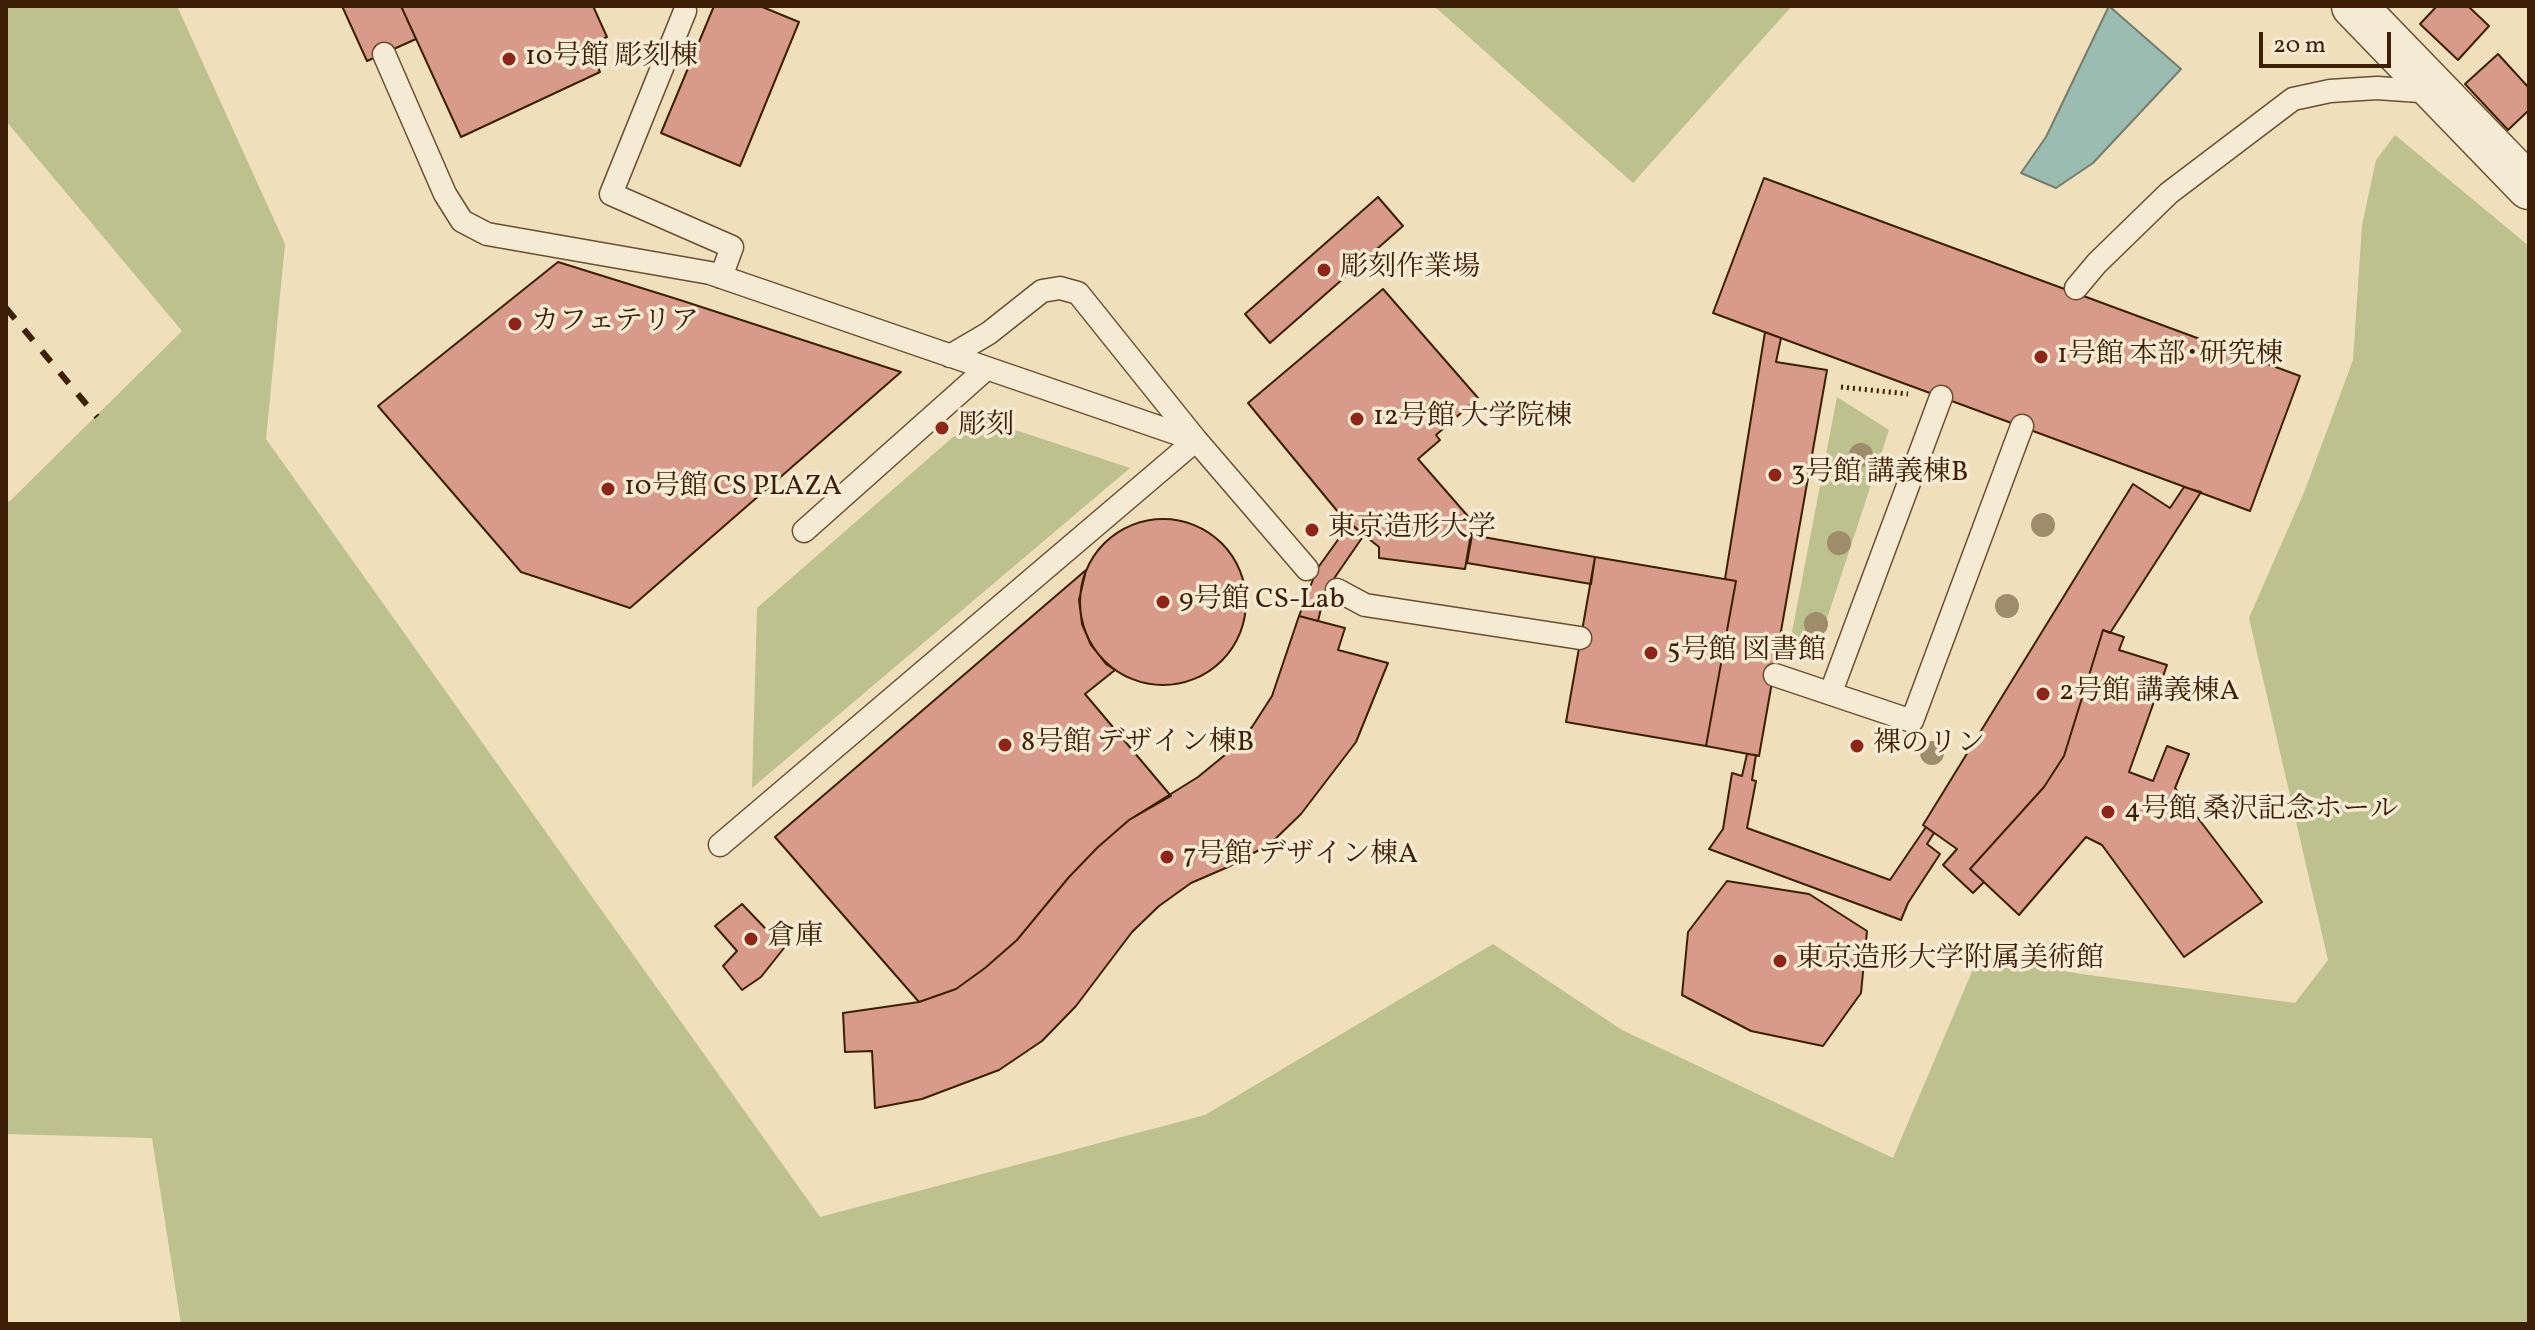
<!DOCTYPE html>
<html>
<head>
<meta charset="utf-8">
<style>
  body { margin:0 }
  #map { position:relative; width:2535px; height:1330px; overflow:hidden; background:#efdfbb; font-family:Vollkorn,serif }
  canvas { display:block }
  .frame { position:absolute; inset:0; border:8px solid #3d1f05; pointer-events:none }
  .scale { position:absolute; left:2259px; top:32px; width:132px; height:36px; box-sizing:border-box; border:4px solid #3d1f05; border-top:0; padding-left:10px; font-size:24px; line-height:28px; white-space:nowrap; color:#3d1f05; -webkit-text-stroke:6px #f5ead3; paint-order:stroke }
</style>
</head>
<body>
<div id="map">
<canvas width="2535" height="1330"></canvas>
<div class="frame"></div>
<div class="scale">20 m</div>
</div>
<script>
const ctx = document.querySelector('canvas').getContext('2d');
ctx.lineJoin = 'round';
function paint(path, color) {
  ctx.fillStyle = color;
  ctx.fill(path, 'evenodd');
}
function shape(rows) {
  const path = new Path2D();
  for (const r of rows) {
    if (r.length === 3) {
      path.moveTo(r[0] + r[2], r[1]);
      path.arc(r[0], r[1], r[2], 0, 2 * Math.PI);
      continue;
    }
    path.moveTo(r[0], r[1]);
    for (let i = 2; i < r.length; i += 2) path.lineTo(r[i], r[i + 1]);
  }
  return path;
}
function stroke(path, color, width, dash) {
  ctx.strokeStyle = color;
  ctx.lineWidth = width;
  ctx.lineCap = dash ? 'butt' : 'round';
  ctx.setLineDash(dash || []);
  ctx.stroke(path);
}
function write(font, color, halo, rows, align = 'center') {
  ctx.font = font + ' Vollkorn,"Noto Serif JP",serif';
  ctx.lineWidth = 7;
  ctx.setLineDash([]);
  ctx.textBaseline = 'middle';
  ctx.strokeStyle = halo;
  ctx.fillStyle = color;
  for (const [text, x, y, turn = 0] of rows) {
    ctx.save();
    ctx.translate(x, y);
    ctx.rotate((+turn || 0) * Math.PI / 180);
    ctx.textAlign = isNaN(turn) ? turn : align;
    if (halo) ctx.strokeText(text, 0, 0);
    ctx.fillText(text, 0, 0);
    ctx.restore();
  }
}
const green = shape([
  [6,6,177,6,285,244,266,439,820,1217,1205,1115,1493,944,1622,1030,1893,1158,1979,955,2081,974,2295,1003,2328,960,2249,618,2305,490,2353,360,2362,225,2376,160,2395,135,2529,246,2529,1324,181,1324,152,1138,6,1134,6,499,9,502,182,331,6,121],
  [1434,6,1792,6,1633,183],
  [1837,397,1889,430,1815,655,1788,653],
  [976,417,1130,468,752,788,757,608]
]);
const water = shape([
  [2109,6,2181,69,2093,163,2056,188,2021,173,2046,137,2109,6]
]);
const building = shape([
  [342,6,401,6,416,39,367,61,342,6],
  [401,6,593,6,607,37,588,45,600,72,461,137,401,6],
  [714,6,760,6,799,22,740,166,661,133,714,6],
  [2437,6,2468,6,2489,26,2458,60,2420,24,2437,6],
  [2498,54,2529,88,2529,110,2508,130,2465,84,2498,54],
  [1764,178,2300,376,2250,511,1713,313,1764,178],
  [1378,197,1403,226,1270,343,1245,314,1378,197],
  [558,262,680,300,901,372,630,608,521,572,378,406,558,262],
  [1383,289,1478,398,1436,435,1440,440,1418,459,1473,522,1465,569,1379,558,1379,547,1343,518,1248,403,1383,289],
  [1765,332,1781,338,1776,362,1827,370,1759,756,1706,746,1736,581,1725,579,1765,332],
  [2133,484,2170,508,2184,487,2201,492,2110,633,2103,630,2064,756,2044,787,1970,869,1984,882,1973,893,1943,865,1957,849,1923,825,2133,484],
  [1163,602,83],
  [1350,523,1364,535,1333,580,1323,600,1318,621,1299,616,1317,569,1350,523],
  [1472,535,1595,557,1591,584,1467,563,1472,535],
  [1595,557,1736,581,1706,746,1566,722,1595,557],
  [1086,570,1079,600,1082,624,1091,645,1106,664,1115,670,1085,694,1171,796,1129,820,1098,847,1069,877,1017,940,985,968,956,989,919,1002,775,837,1086,570],
  [1299,616,1345,628,1338,650,1388,663,1356,742,1301,814,1270,844,1228,867,1191,883,1159,906,1132,932,1076,1006,1042,1041,999,1070,922,1099,875,1108,872,1051,845,1052,843,1013,919,1002,956,989,985,968,1017,940,1069,877,1098,847,1129,820,1198,777,1231,750,1252,727,1272,696,1299,616],
  [2103,630,2124,637,2119,650,2167,665,2129,772,2153,781,2167,746,2189,754,2175,788,2262,902,2184,957,2102,845,2086,837,2019,915,1970,869,2044,787,2064,756,2103,630],
  [1747,754,1756,755,1752,780,1756,781,1747,828,1890,880,1926,827,1934,833,1927,844,1940,854,1908,903,1901,920,1709,849,1723,829,1732,773,1742,776,1747,754],
  [1727,881,1809,894,1867,931,1861,993,1823,1046,1751,1031,1682,995,1688,932,1727,881],
  [742,904,784,948,761,977,742,990,723,966,737,951,715,926,742,904]
]);
const path = shape([
  [1841,387,1908,394]
]);
const service = shape([
  [685,11,611,194,732,247,721,277],
  [384,54,445,194,462,221,487,234,710,273,1196,440,1307,569],
  [2076,288,2097,263,2169,193,2293,99,2330,91,2377,88,2434,92],
  [804,531,986,369],
  [1337,590,1365,605,1580,638],
  [1775,675,1912,721,2022,426],
  [1831,692,1941,397],
  [720,845,1196,440,1078,293,1060,288,1042,291,989,333,950,356]
]);
const minor = shape([
  [2354,6,2529,187]
]);
const rail = shape([
  [6,308,97,417]
]);
const trees = [
  [1861,455],
  [2043,525],
  [1839,543],
  [2007,606],
  [1816,624],
  [1932,753]
];
const markers = [
  [509,59,8,"#8f2418"],
  [1324,270,8,"#8f2418"],
  [515,324,8,"#8f2418"],
  [2041,357,8,"#8f2418"],
  [1357,419,8,"#8f2418"],
  [942,428,8,"#8f2418"],
  [1775,475,8,"#8f2418"],
  [608,489,8,"#8f2418"],
  [1312,530,8,"#8f2418"],
  [1163,602,8,"#8f2418"],
  [1651,653,8,"#8f2418"],
  [2043,694,8,"#8f2418"],
  [1005,745,8,"#8f2418"],
  [1857,746,8,"#8f2418"],
  [2108,812,8,"#8f2418"],
  [1167,857,8,"#8f2418"],
  [751,939,8,"#8f2418"],
  [1780,961,8,"#8f2418"]
];
const poiNames = [
  ["10号館 彫刻棟",525,59],
  ["彫刻作業場",1340,270],
  ["カフェテリア",531,324],
  ["1号館 本部･研究棟",2057,357],
  ["12号館 大学院棟",1373,419],
  ["彫刻",958,428],
  ["3号館 講義棟B",1791,475],
  ["10号館 CS PLAZA",624,489],
  ["東京造形大学",1328,530],
  ["9号館 CS-Lab",1179,602],
  ["5号館 図書館",1667,653],
  ["2号館 講義棟A",2059,694],
  ["8号館 デザイン棟B",1021,745],
  ["裸のリン",1873,746],
  ["4号館 桑沢記念ホール",2124,812],
  ["7号館 デザイン棟A",1183,857],
  ["倉庫",767,939],
  ["東京造形大学附属美術館",1796,961]
];
paint(green, '#bcc18d');
paint(water, '#9abcb1');
stroke(water, '#757d6c', 2);
paint(building, '#d89a89');
stroke(building, '#3d1f05', 2);
stroke(service, '#6a4f32', 25);
stroke(minor, '#6a4f32', 47);
stroke(path, '#3d1f05', 5, [2, 4]);
stroke(service, '#f5ead3', 22);
stroke(minor, '#f5ead3', 44);
stroke(rail, '#3d1f05', 6, [14, 14]);
ctx.fillStyle = '#9f8c6a';
for (const [x, y] of trees) {
  ctx.beginPath();
  ctx.arc(x, y, 12, 0, 2 * Math.PI);
  ctx.fill();
}
for (const [x, y, r, color] of markers) {
  const dot = new Path2D();
  dot.arc(x, y, r, 0, 2 * Math.PI);
  ctx.fillStyle = color;
  ctx.fill(dot);
  stroke(dot, '#f5ead3', 3);
}
write('28px', '#3d1f05', '#f5ead3', poiNames, 'left');
</script>
</body>
</html>
